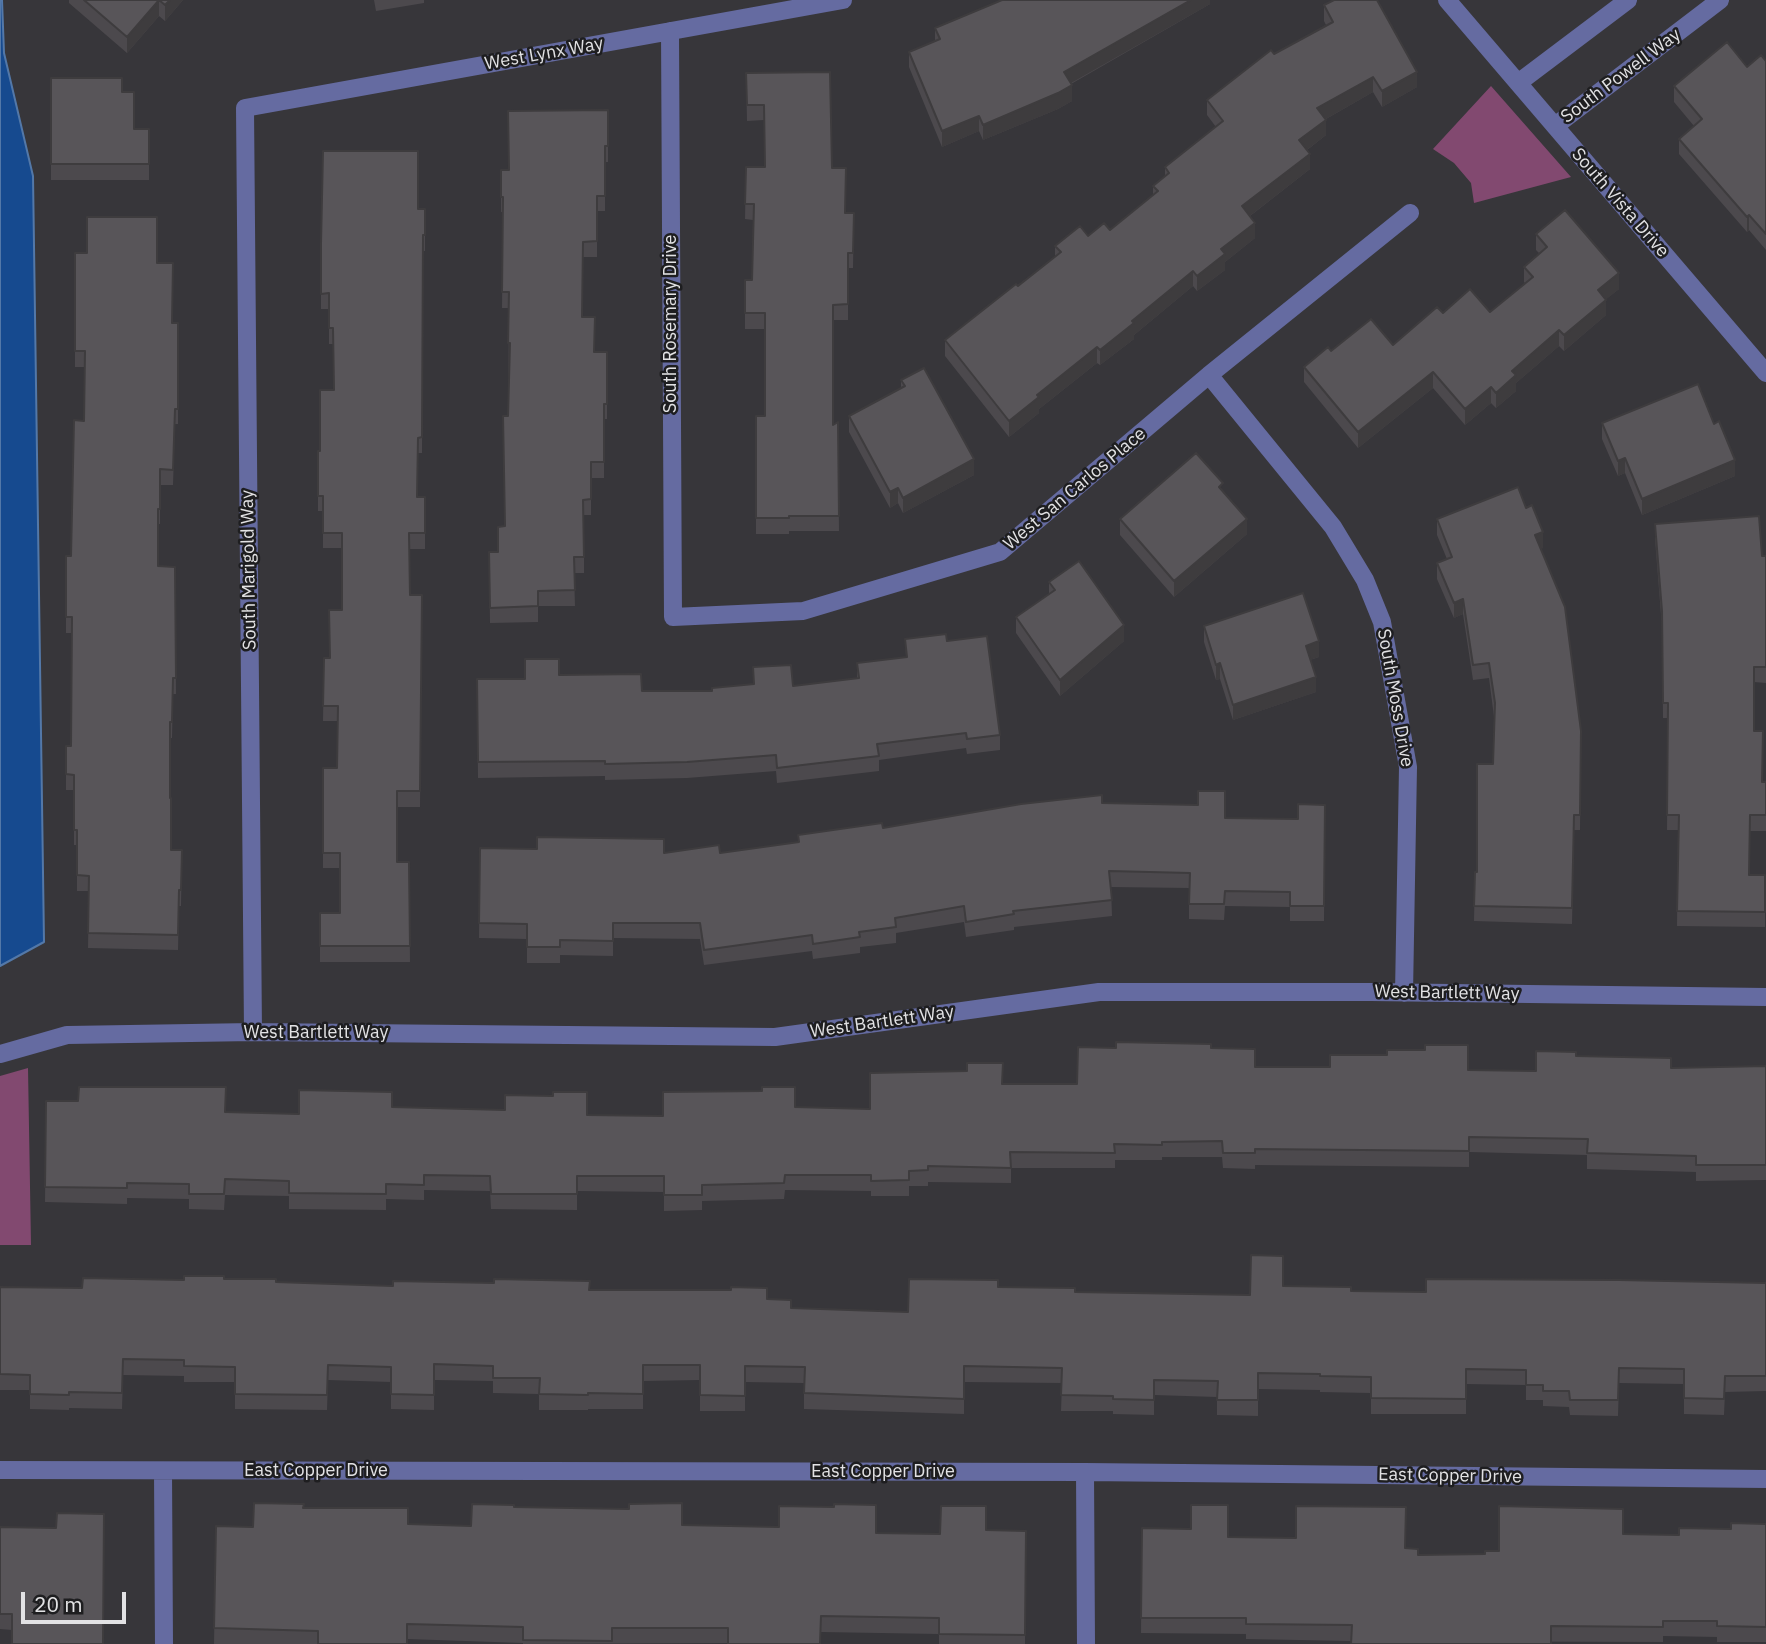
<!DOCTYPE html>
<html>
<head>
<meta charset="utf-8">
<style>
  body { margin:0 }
  #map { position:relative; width:1766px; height:1644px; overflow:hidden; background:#37363a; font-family:"IBM Plex Sans",sans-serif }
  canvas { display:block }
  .scale { position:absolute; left:21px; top:1592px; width:105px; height:32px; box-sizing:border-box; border:4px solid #e2e2e4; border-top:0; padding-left:9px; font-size:21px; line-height:24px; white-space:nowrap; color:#e2e2e4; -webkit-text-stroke:5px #1e1e20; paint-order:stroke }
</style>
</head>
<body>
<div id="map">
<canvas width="1766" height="1644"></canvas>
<div class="scale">20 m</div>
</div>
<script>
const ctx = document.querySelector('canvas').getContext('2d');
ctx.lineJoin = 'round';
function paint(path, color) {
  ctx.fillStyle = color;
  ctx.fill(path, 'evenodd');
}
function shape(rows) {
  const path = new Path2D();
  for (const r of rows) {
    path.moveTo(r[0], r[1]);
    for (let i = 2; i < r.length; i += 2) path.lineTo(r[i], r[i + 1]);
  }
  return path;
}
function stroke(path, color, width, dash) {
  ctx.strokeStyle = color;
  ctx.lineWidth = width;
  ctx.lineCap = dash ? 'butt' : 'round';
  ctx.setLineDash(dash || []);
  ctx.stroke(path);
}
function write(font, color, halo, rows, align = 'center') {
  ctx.font = font + ' "IBM Plex Sans",sans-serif';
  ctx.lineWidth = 5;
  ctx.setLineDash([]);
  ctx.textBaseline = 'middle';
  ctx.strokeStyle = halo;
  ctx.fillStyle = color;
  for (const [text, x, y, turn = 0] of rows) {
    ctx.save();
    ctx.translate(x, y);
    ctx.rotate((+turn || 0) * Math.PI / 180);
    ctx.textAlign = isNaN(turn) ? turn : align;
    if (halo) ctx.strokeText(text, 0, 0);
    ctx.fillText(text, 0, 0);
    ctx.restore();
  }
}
const green = shape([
  [1491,86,1571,177,1474,203,1471,183,1454,163,1433,149],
  [28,1068,31,1245,0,1245,0,1076]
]);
const water = shape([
  [0,0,2,0,4,53,33,176,44,942,0,966,0,0]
]);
const minor = shape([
  [1447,0,1766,373],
  [670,31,673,617,803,611,1000,552,1209,375,1410,213],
  [1518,83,1628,0],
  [1555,126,1720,0],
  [1209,375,1333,527,1365,580,1382,622,1408,767,1404,993],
  [253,1032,245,108,843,0],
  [0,1054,67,1035,253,1032,775,1037,1099,992,1371,992,1766,997],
  [0,1470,1085,1472,1766,1479],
  [163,1471,164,1644],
  [1085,1472,1086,1644]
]);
const wall = shape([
  [69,0,183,0,165,21,159,16,127,53,69,3],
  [374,0,424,0,424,3,376,11],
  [1210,0,1210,4,1071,84,1072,101,1058,109,983,140,979,131,942,147,909,67,909,52,935,41,935,28],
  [1324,5,1417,87,1382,107,1373,92,1326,119,1326,135,1307,150,1310,169,1250,216,1255,238,1225,262,1225,270,1197,291,1193,286,1134,335,1134,339,1100,365,1097,363,1039,409,1039,413,1009,437,945,356,945,340,1055,257,1055,246,1110,230,1153,195,1153,186,1165,176,1165,167,1216,127,1207,115,1207,100,1274,54,1326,25,1324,21],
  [1766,61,1766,250,1749,230,1747,232,1679,154,1679,139,1694,126,1674,102,1674,86],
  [746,73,832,168,845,213,854,213,853,268,848,268,848,320,833,320,833,425,838,422,839,531,789,531,789,534,756,534,756,416,765,416,765,329,745,329,745,280,752,280,753,220,745,219,746,167,765,167,764,120,747,121],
  [51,78,122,92,134,129,149,129,149,180,51,180],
  [608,110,608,162,605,162,605,211,597,211,597,257,583,257,582,317,594,352,607,352,607,419,604,419,604,478,591,478,591,515,584,515,584,573,574,573,575,606,538,606,538,622,490,623,489,552,498,552,505,526,508,416,509,308,502,308,503,212,501,212,501,170,509,170],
  [418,209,425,209,425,251,423,251,422,453,418,453,417,497,425,497,425,549,409,549,410,595,422,595,420,807,397,807,397,862,409,862,410,962,320,962,320,913,340,913,340,868,323,868,323,768,337,768,338,721,323,721,324,658,330,658,342,610,342,548,323,548,323,511,318,511,318,451,320,451,333,390,333,344,329,344,329,309,321,309,321,244],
  [1536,234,1619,289,1606,299,1606,315,1564,351,1559,346,1516,383,1516,391,1496,408,1491,403,1465,425,1433,388,1358,448,1304,382,1304,367,1331,351,1393,345,1443,313,1490,312,1525,283,1524,282,1524,267,1539,253,1536,250],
  [75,253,157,263,173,323,178,323,178,424,175,424,173,485,160,485,160,524,158,524,158,566,175,567,176,694,173,694,172,738,170,738,170,798,171,850,182,850,181,906,179,906,178,950,88,948,89,891,77,891,77,845,74,845,74,790,66,790,66,746,71,746,72,633,66,633,66,556,71,556,84,421,85,367,75,367],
  [901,380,974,475,903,513,898,503,890,508,849,432,849,416,901,388],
  [1602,423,1735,476,1642,515,1625,473,1618,476,1602,439],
  [1223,491,1247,534,1174,597,1120,535,1120,519],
  [1437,519,1543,548,1540,549,1581,731,1580,830,1574,830,1572,924,1474,921,1475,872,1477,872,1493,764,1494,717,1489,678,1473,680,1463,614,1454,618,1437,579,1437,563,1447,559,1437,535],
  [1655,524,1762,556,1766,556,1766,683,1754,682,1754,731,1762,782,1766,782,1766,831,1750,831,1750,875,1765,875,1765,927,1677,926,1678,830,1667,830,1668,718,1663,718,1662,627,1655,539],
  [1049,582,1124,641,1060,696,1016,633,1016,617,1049,594],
  [1204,626,1319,657,1310,660,1316,692,1233,720,1220,679,1216,680,1204,642],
  [905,639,947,641,1000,735,1000,750,967,754,966,748,879,760,879,771,777,783,776,771,687,778,605,780,605,776,478,778,477,679,525,679,559,675,642,691,712,691,753,684,753,667,793,686,857,678,857,663,906,657],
  [1102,803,1225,818,1298,819,1325,805,1324,921,1290,921,1290,907,1225,906,1224,920,1189,919,1189,888,1111,887,1112,916,1014,927,1014,930,966,937,964,922,896,933,896,943,860,947,860,953,813,959,812,951,704,965,700,939,613,938,613,956,560,955,560,963,527,963,527,939,479,938,480,848,664,853,720,853,798,842,798,835,883,828],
  [1211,1048,1255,1067,1536,1071,1576,1056,1671,1068,1766,1066,1766,1180,1696,1181,1696,1172,1587,1169,1587,1155,1469,1152,1469,1167,1255,1165,1255,1169,1223,1168,1222,1157,1162,1157,1162,1160,1115,1160,1115,1168,1011,1168,1011,1183,928,1182,928,1186,909,1186,909,1196,871,1196,871,1191,785,1190,784,1199,702,1201,702,1210,664,1211,664,1192,577,1191,577,1210,491,1209,490,1191,424,1190,424,1200,386,1199,386,1210,289,1209,289,1196,225,1195,224,1210,189,1209,189,1199,127,1198,127,1204,45,1202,46,1101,226,1112,299,1114,392,1107,587,1115,663,1116,795,1107,870,1109,1003,1084,1077,1084],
  [224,1279,276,1282,393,1286,589,1290,767,1299,791,1308,908,1312,998,1287,1075,1292,1250,1295,1283,1286,1351,1291,1426,1292,1766,1283,1766,1391,1725,1392,1724,1415,1684,1414,1684,1384,1619,1383,1618,1416,1570,1415,1569,1407,1543,1406,1543,1400,1526,1400,1526,1385,1466,1384,1466,1414,1371,1414,1371,1393,1320,1392,1320,1390,1258,1389,1258,1416,1217,1415,1217,1397,1154,1395,1154,1415,1113,1414,1113,1411,1061,1411,1062,1383,964,1382,964,1414,804,1409,804,1383,745,1382,745,1411,700,1411,700,1380,643,1381,643,1409,588,1409,588,1410,539,1410,539,1394,493,1393,493,1381,434,1380,434,1410,391,1409,391,1382,328,1380,327,1410,235,1409,235,1382,184,1382,184,1376,123,1375,122,1409,69,1408,69,1410,30,1409,30,1390,0,1390,0,1287,82,1288,184,1280],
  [514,1507,682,1525,876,1533,940,1534,986,1530,1026,1531,1025,1644,939,1644,939,1634,821,1632,728,1643,523,1644,523,1643,407,1639,407,1644,214,1644,216,1526,253,1527,303,1508,408,1524,471,1526],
  [104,1514,12,1630,0,1629,0,1527,56,1528],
  [1766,1524,1766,1642,1717,1642,1717,1637,1663,1636,1663,1642,1351,1641,1246,1639,1246,1634,1141,1633,1142,1528,1191,1529,1228,1537,1405,1548,1418,1555,1485,1554,1499,1551,1623,1534,1679,1535,1731,1529]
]);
const shadedWall = shape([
  [159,0,159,16,127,53,127,37],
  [170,0,183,0,165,21,165,5],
  [1191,0,1210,0,1210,4,1064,87,1064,72],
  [1417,72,1417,87,1382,107,1382,91],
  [1373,77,1373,92,1317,124,1317,108],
  [1072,85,1072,101,1058,109,983,140,983,125],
  [979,116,979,131,942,147,942,131],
  [1326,120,1326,135,1299,156,1299,140],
  [1310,154,1310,169,1242,222,1242,206],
  [1749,215,1749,230,1747,232,1747,217],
  [1255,223,1255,238,1225,262,1225,270,1197,291,1197,276,1221,249],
  [1193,271,1193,286,1134,335,1134,339,1100,365,1100,350,1132,321],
  [1619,273,1619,289,1598,306,1598,290],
  [1606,300,1606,315,1564,351,1564,335],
  [1559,330,1559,346,1516,383,1516,391,1496,408,1496,393,1512,371],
  [1097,347,1097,363,1039,409,1039,413,1009,437,1009,421,1037,395],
  [1433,372,1433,388,1358,448,1358,432],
  [1491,387,1491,403,1465,425,1465,409],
  [1625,458,1625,473,1618,476,1618,461],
  [974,459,974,475,903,513,903,498],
  [1735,460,1735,476,1642,515,1642,499],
  [898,488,898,503,890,508,890,492],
  [1247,519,1247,534,1174,597,1174,581],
  [1543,532,1543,548,1535,551,1535,535],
  [1463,599,1463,614,1454,618,1454,603],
  [1124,625,1124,641,1060,696,1060,680],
  [1319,641,1319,657,1306,661,1306,646],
  [1220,663,1220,679,1216,680,1216,665],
  [1316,677,1316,692,1233,720,1233,705]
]);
const building = shape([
  [84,0,170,0,165,5,159,0,127,37,84,0],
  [1002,0,1191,0,1064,72,1072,85,1058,93,983,125,979,116,942,131,909,52,940,39,935,28,1002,0],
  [1334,0,1377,0,1417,72,1382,91,1373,77,1317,108,1326,120,1299,140,1310,154,1242,206,1255,223,1221,249,1225,254,1197,276,1193,271,1132,321,1134,323,1100,350,1097,347,1037,395,1039,397,1009,421,945,340,1016,284,1018,286,1061,252,1055,246,1080,226,1088,236,1104,223,1110,230,1158,191,1153,186,1169,173,1165,167,1223,121,1207,100,1271,50,1274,54,1333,22,1324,5,1334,0],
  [1727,42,1747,67,1761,55,1766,61,1766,234,1749,215,1747,217,1679,139,1702,119,1674,86,1727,42],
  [830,72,832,168,846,168,845,213,854,213,853,253,848,253,848,304,833,305,833,425,838,422,839,516,789,516,789,518,756,518,756,416,765,416,765,313,745,313,745,280,752,280,754,204,745,204,746,167,765,167,764,105,747,105,746,73,830,72],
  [51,78,122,78,122,92,134,92,134,129,149,129,149,164,51,164,51,78],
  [608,110,608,146,605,146,605,196,597,196,597,241,583,242,582,317,595,317,594,352,607,352,607,404,604,404,604,462,591,462,591,499,583,500,584,557,574,557,575,590,538,591,538,606,490,608,489,552,498,552,498,527,505,526,503,416,508,416,510,343,508,343,509,292,502,292,503,197,501,197,501,170,509,170,508,111,608,110],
  [323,151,418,151,418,209,425,209,425,235,423,235,422,437,418,438,417,497,425,497,425,533,409,533,410,595,422,595,420,791,397,791,397,862,409,862,410,946,320,946,320,913,340,913,340,853,323,853,323,768,337,768,338,706,323,706,324,658,330,658,329,610,342,610,342,533,323,533,323,496,318,496,318,451,320,451,320,390,334,390,333,328,329,328,329,293,321,294,321,244,323,151],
  [1565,210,1619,273,1598,290,1606,300,1564,335,1559,330,1512,371,1516,375,1496,393,1491,387,1465,409,1433,372,1358,432,1304,367,1328,347,1331,351,1371,319,1393,345,1437,307,1443,313,1470,289,1490,312,1533,277,1524,267,1547,247,1536,234,1565,210],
  [87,217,157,217,157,263,173,263,172,323,178,323,178,409,175,409,173,470,160,469,160,509,158,509,158,566,175,567,176,678,173,678,172,722,170,722,170,798,171,798,171,850,182,850,181,890,179,890,178,935,88,933,89,876,77,875,77,830,74,830,74,775,66,774,66,746,71,746,72,617,66,617,66,556,71,556,74,420,84,421,85,351,75,351,75,253,87,253,87,217],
  [924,368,974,459,903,498,898,488,890,492,849,416,905,386,901,380,924,368],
  [1698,384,1714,424,1719,421,1735,460,1642,499,1625,458,1618,461,1602,423,1698,384],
  [1196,453,1223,483,1219,487,1247,519,1174,581,1120,519,1196,453],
  [1518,487,1526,508,1532,505,1543,532,1535,535,1565,607,1581,731,1580,815,1574,815,1572,908,1474,906,1475,872,1477,872,1477,764,1493,764,1495,703,1489,663,1473,665,1463,599,1454,603,1437,563,1452,557,1437,519,1518,487],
  [1759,516,1762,556,1766,556,1766,667,1754,667,1754,731,1763,731,1762,782,1766,782,1766,815,1750,815,1749,875,1765,875,1765,912,1677,911,1679,815,1667,815,1668,703,1663,703,1662,611,1655,524,1759,516],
  [1079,561,1124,625,1060,680,1016,617,1055,590,1049,582,1079,561],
  [1303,593,1319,641,1306,646,1316,677,1233,705,1220,663,1216,665,1204,626,1303,593],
  [946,634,947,641,987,636,1000,735,967,739,966,733,877,744,879,756,777,768,776,755,687,762,605,764,605,761,478,762,477,679,525,679,525,659,559,659,559,675,641,674,642,691,712,691,712,688,754,684,753,667,791,665,793,686,859,678,857,663,907,657,905,639,946,634],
  [1198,791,1225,791,1225,818,1298,819,1298,804,1325,805,1324,906,1290,906,1290,892,1225,891,1224,904,1189,904,1190,873,1109,871,1112,900,1013,911,1014,914,966,922,964,906,895,918,896,927,859,932,860,937,813,944,812,935,704,950,700,923,613,923,613,941,560,940,560,947,527,947,527,924,479,923,480,848,537,849,537,837,664,839,664,853,719,845,720,853,799,842,798,835,882,823,883,828,1021,804,1102,795,1102,803,1198,805,1198,791],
  [1116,1042,1211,1044,1211,1048,1255,1049,1255,1067,1330,1067,1330,1055,1387,1055,1387,1050,1425,1050,1425,1045,1468,1045,1468,1070,1536,1071,1536,1051,1576,1052,1576,1056,1671,1058,1671,1068,1766,1066,1766,1165,1696,1165,1696,1156,1587,1153,1588,1139,1469,1137,1469,1151,1255,1149,1255,1153,1223,1153,1222,1141,1162,1142,1162,1145,1114,1144,1115,1153,1010,1152,1011,1168,928,1166,928,1170,909,1171,909,1180,871,1181,871,1175,785,1175,784,1183,702,1185,702,1195,664,1195,664,1176,577,1176,577,1194,491,1194,490,1176,424,1175,424,1185,386,1184,386,1194,289,1193,289,1181,225,1179,224,1194,189,1194,189,1184,127,1183,127,1188,45,1187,46,1101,78,1101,79,1087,226,1087,225,1112,299,1114,299,1090,392,1092,392,1107,505,1110,505,1095,553,1096,553,1092,587,1092,587,1115,663,1116,663,1092,762,1091,762,1087,795,1087,795,1107,870,1109,870,1073,967,1071,967,1063,1003,1063,1002,1084,1077,1084,1078,1047,1116,1048,1116,1042],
  [1251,1255,1283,1256,1283,1286,1351,1287,1351,1291,1426,1292,1426,1279,1619,1280,1766,1283,1766,1376,1725,1376,1724,1399,1684,1398,1684,1369,1619,1368,1618,1400,1570,1400,1569,1391,1543,1391,1543,1385,1526,1385,1526,1370,1466,1369,1466,1399,1371,1398,1371,1377,1320,1376,1320,1374,1258,1373,1258,1400,1217,1400,1218,1381,1154,1380,1154,1400,1113,1399,1113,1396,1061,1395,1062,1368,964,1366,964,1399,804,1393,805,1367,745,1366,745,1396,700,1395,700,1365,643,1365,643,1394,588,1393,588,1395,539,1394,540,1378,493,1378,493,1366,434,1364,434,1395,391,1394,391,1367,328,1365,327,1395,235,1394,235,1367,184,1366,184,1360,123,1359,122,1393,69,1392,69,1395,30,1394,30,1375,0,1374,0,1287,82,1288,83,1278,184,1280,184,1276,224,1276,224,1279,276,1279,276,1282,393,1286,393,1281,494,1283,494,1279,590,1281,589,1290,731,1290,731,1287,767,1288,767,1299,791,1300,791,1308,908,1312,909,1279,998,1280,998,1287,1075,1288,1075,1292,1250,1295,1251,1255],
  [254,1503,304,1504,303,1508,408,1508,408,1524,471,1526,472,1504,514,1505,514,1507,629,1509,629,1504,682,1503,682,1525,779,1527,779,1506,834,1507,834,1504,876,1505,876,1533,940,1534,941,1506,986,1506,986,1530,1026,1531,1025,1635,939,1634,939,1618,821,1616,820,1644,728,1644,728,1628,612,1628,612,1641,523,1640,523,1627,407,1624,407,1644,318,1644,318,1631,214,1628,216,1526,253,1527,254,1503],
  [1191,1505,1228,1505,1228,1537,1296,1538,1296,1506,1406,1507,1405,1548,1418,1549,1418,1555,1485,1554,1485,1551,1499,1551,1499,1506,1623,1509,1623,1534,1679,1535,1679,1528,1731,1529,1731,1523,1766,1524,1766,1627,1717,1626,1717,1621,1663,1621,1663,1627,1551,1626,1551,1644,1351,1644,1352,1625,1246,1624,1246,1618,1141,1618,1142,1528,1191,1529,1191,1505],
  [57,1513,104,1514,103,1644,12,1644,12,1614,0,1614,0,1527,56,1528,57,1513]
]);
const streetNames = [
  ["West Lynx Way",544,54,-10],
  ["South Powell Way",1621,76,-37],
  ["South Vista Drive",1620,203,49],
  ["South Rosemary Drive",671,324,-90],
  ["West San Carlos Place",1075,489,-40],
  ["South Marigold Way",249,570,-91],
  ["South Moss Drive",1395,698,80],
  ["West Bartlett Way",1447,993,1],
  ["West Bartlett Way",882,1022,-8],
  ["West Bartlett Way",316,1033],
  ["East Copper Drive",316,1471],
  ["East Copper Drive",883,1472],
  ["East Copper Drive",1450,1476,1]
];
paint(green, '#824970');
paint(water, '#164a8f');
stroke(water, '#5378a8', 2);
stroke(minor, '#656ba1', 18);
paint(wall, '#4c494d');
paint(shadedWall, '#3e3c3e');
paint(building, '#585559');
stroke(building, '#3e3c3e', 2);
write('18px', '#e2e2e4', '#1e1e20', streetNames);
</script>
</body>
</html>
